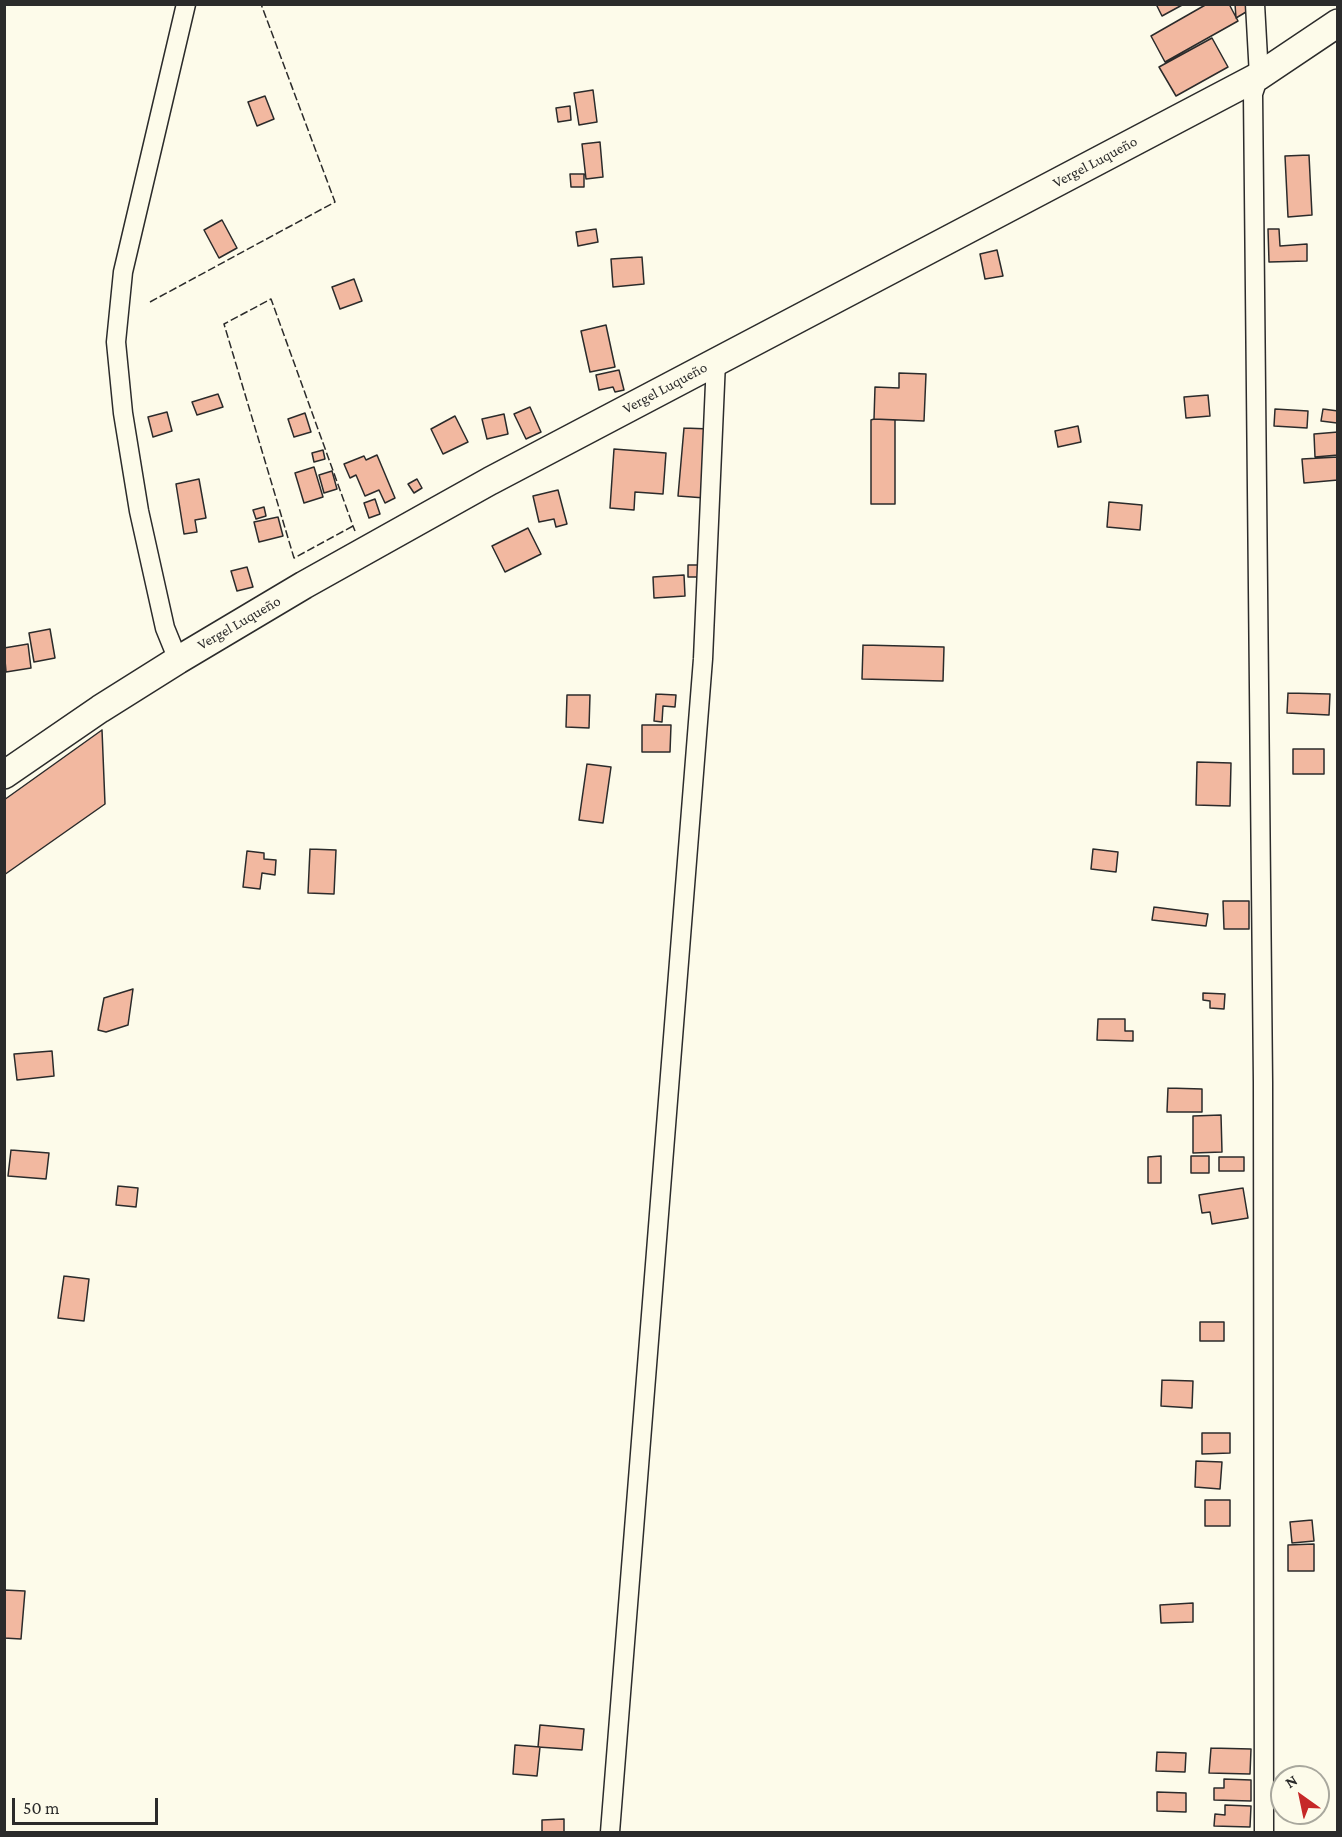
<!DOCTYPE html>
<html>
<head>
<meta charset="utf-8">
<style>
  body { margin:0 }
  #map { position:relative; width:1342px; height:1837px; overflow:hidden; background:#fdfbea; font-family:"Crimson Pro",serif }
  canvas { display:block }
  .frame { position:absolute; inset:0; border:6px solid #2b2b2b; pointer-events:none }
  .north { position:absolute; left:1270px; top:1765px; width:60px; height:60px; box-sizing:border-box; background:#fdfbea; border:2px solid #a9a89e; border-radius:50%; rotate:327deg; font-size:16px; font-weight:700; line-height:24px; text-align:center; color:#2b2b2b }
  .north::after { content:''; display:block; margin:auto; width:21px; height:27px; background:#c62828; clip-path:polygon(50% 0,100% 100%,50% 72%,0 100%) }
  .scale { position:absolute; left:12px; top:1798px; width:146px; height:27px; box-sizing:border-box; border:3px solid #2b2b2b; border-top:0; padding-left:8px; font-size:18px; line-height:21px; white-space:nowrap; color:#2b2b2b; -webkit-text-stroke:4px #fdfbea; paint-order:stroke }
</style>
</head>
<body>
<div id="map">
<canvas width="1342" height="1837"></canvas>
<div class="frame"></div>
<div class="north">N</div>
<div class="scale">50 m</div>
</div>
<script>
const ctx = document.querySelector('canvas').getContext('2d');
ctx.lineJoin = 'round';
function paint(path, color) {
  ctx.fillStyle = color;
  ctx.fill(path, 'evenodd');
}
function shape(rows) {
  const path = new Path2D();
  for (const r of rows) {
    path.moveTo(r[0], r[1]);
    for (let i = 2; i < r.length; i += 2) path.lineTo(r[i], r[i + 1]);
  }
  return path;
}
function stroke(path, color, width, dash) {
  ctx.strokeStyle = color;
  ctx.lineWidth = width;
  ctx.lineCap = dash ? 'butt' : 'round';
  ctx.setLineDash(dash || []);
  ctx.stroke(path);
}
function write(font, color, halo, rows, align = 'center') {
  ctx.font = font + ' "Crimson Pro",serif';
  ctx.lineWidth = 4.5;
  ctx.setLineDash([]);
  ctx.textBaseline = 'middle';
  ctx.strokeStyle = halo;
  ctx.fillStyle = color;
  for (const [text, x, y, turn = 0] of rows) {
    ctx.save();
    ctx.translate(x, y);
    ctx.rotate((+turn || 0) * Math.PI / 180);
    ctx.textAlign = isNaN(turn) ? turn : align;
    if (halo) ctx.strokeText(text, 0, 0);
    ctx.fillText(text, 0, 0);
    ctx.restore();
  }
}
const building = shape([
  [1156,4,1184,4,1162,16,1156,4],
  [1207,4,1229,4,1238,21,1165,62,1151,36,1207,4],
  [1235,4,1246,4,1246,12,1236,18,1235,4],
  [1212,38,1228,67,1176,96,1159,67,1212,38],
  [593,90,597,122,579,125,574,93,593,90],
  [265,96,274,119,257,126,248,102,265,96],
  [570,106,571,120,558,122,556,108,570,106],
  [600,142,603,177,586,179,582,144,600,142],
  [1309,155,1312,215,1288,217,1285,156,1309,155],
  [570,174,584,174,584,187,571,187,570,174],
  [222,220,237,248,219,258,204,230,222,220],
  [596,229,598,242,578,246,576,232,596,229],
  [1268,229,1279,229,1280,246,1307,244,1307,261,1269,262,1268,229],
  [997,250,1003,276,985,279,980,254,997,250],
  [642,257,644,284,613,287,611,259,642,257],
  [354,279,362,301,340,309,332,287,354,279],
  [606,325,615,367,590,372,581,331,606,325],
  [619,370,624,390,615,392,613,387,599,390,596,375,619,370],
  [899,373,926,374,924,421,874,419,875,387,899,388,899,373],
  [218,394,223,407,197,415,192,402,218,394],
  [1208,395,1210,416,1186,418,1184,397,1208,395],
  [530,407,541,432,526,439,514,414,530,407],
  [1275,409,1308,411,1307,428,1274,426,1275,409],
  [1323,409,1338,411,1337,423,1321,421,1323,409],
  [167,412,172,431,153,437,148,417,167,412],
  [305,413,311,432,294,437,288,419,305,413],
  [504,414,508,434,487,439,482,419,504,414],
  [455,416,468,442,443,454,431,429,455,416],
  [874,419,895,420,895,504,871,504,871,420,874,419],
  [1078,426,1081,442,1058,447,1055,431,1078,426],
  [684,428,710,429,705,498,678,496,684,428],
  [1338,432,1338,455,1315,457,1314,434,1338,432],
  [614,449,666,453,663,494,635,492,634,510,610,508,614,449],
  [323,450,325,459,314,462,312,453,323,450],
  [377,455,395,498,385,503,379,490,365,496,356,475,350,478,344,464,364,456,366,460,377,455],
  [1338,457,1338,480,1304,483,1302,459,1338,457],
  [314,467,323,497,304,503,295,473,314,467],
  [332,471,337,489,324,493,319,475,332,471],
  [199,479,206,518,195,520,197,532,184,534,176,484,199,479],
  [417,479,422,488,414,493,408,484,417,479],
  [558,490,567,524,556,527,554,519,539,522,533,496,558,490],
  [375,499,380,514,369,518,364,503,375,499],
  [1109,502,1142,505,1140,530,1107,527,1109,502],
  [264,507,266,516,256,519,253,510,264,507],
  [278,517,283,536,259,542,254,522,278,517],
  [528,528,541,554,505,572,492,546,528,528],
  [688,565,700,565,700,577,688,577,688,565],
  [247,567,253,587,237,591,231,571,247,567],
  [684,575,685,596,654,598,653,577,684,575],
  [50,629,55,658,34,662,29,633,50,629],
  [28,644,31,668,6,672,4,648,28,644],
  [863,645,944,647,943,681,862,679,863,645],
  [1288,693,1330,694,1329,715,1287,713,1288,693],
  [656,694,676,695,675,707,663,706,662,722,654,721,656,694],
  [567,695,590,695,589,728,566,727,567,695],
  [642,725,671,725,670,752,642,752,642,725],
  [102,730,105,804,4,875,4,800,102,730],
  [1293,749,1324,749,1324,774,1293,774,1293,749],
  [1197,762,1231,763,1230,806,1196,805,1197,762],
  [587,764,611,767,603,823,579,820,587,764],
  [310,849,336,850,334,894,308,893,310,849],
  [1093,849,1118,852,1116,872,1091,869,1093,849],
  [247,851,264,853,264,859,276,860,275,875,262,873,260,889,243,887,247,851],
  [1223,901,1249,901,1249,929,1224,929,1223,901],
  [1154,907,1208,914,1206,926,1152,920,1154,907],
  [133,989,128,1025,106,1032,98,1030,104,998,133,989],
  [1203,993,1225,994,1224,1009,1210,1008,1210,1001,1203,1000,1203,993],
  [1098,1019,1125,1019,1125,1031,1133,1031,1133,1041,1097,1040,1098,1019],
  [52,1051,54,1076,17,1080,14,1054,52,1051],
  [1168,1088,1202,1089,1202,1112,1167,1112,1168,1088],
  [1221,1115,1222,1152,1193,1153,1193,1116,1221,1115],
  [11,1150,49,1153,46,1179,8,1176,11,1150],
  [1161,1156,1161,1183,1148,1183,1148,1157,1161,1156],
  [1191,1156,1209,1156,1209,1173,1191,1173,1191,1156],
  [1219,1157,1244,1157,1244,1171,1219,1171,1219,1157],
  [118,1186,138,1188,136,1207,116,1205,118,1186],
  [1243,1188,1248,1218,1212,1224,1210,1212,1202,1213,1199,1195,1243,1188],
  [64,1276,89,1279,84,1321,58,1318,64,1276],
  [1200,1322,1224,1322,1224,1341,1200,1341,1200,1322],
  [1162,1380,1193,1381,1192,1408,1161,1406,1162,1380],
  [1202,1433,1230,1433,1230,1453,1202,1454,1202,1433],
  [1196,1461,1222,1462,1220,1489,1195,1487,1196,1461],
  [1205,1500,1230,1500,1230,1526,1205,1526,1205,1500],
  [1312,1520,1314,1541,1292,1543,1290,1522,1312,1520],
  [1314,1544,1314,1571,1288,1571,1288,1545,1314,1544],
  [4,1590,25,1591,21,1639,4,1638,4,1590],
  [1193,1603,1193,1622,1161,1623,1160,1605,1193,1603],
  [540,1725,584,1729,582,1750,538,1747,540,1725],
  [515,1745,540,1747,537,1776,513,1774,515,1745],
  [1211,1748,1251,1749,1250,1774,1209,1773,1211,1748],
  [1157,1752,1186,1753,1185,1772,1156,1771,1157,1752],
  [1224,1779,1251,1780,1251,1801,1214,1800,1214,1788,1224,1788,1224,1779],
  [1157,1792,1186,1793,1186,1812,1157,1811,1157,1792],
  [1225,1805,1251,1806,1250,1827,1214,1826,1215,1814,1225,1815,1225,1805],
  [564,1819,564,1832,542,1832,542,1820,564,1819]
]);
const street = shape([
  [1255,4,1259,76,1253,94,1263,1082,1264,1832],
  [178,660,165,628,139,511,123,413,116,342,123,272,186,4],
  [610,1832,703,659,716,361]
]);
const primary = shape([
  [4,775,100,709,178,660,304,585,490,481,1259,76,1338,23]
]);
const fence = shape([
  [150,302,335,202,261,4],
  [353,526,294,558,224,324,271,299,353,526,355,531]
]);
const streetNames = [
  ["Vergel Luqueño",1095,162,-28],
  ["Vergel Luqueño",665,388,-28],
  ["Vergel Luqueño",239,623,-30]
];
paint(building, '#f2b8a0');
stroke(building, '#2b2b2b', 1.5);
stroke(street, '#2b2b2b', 21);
stroke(primary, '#2b2b2b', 30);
stroke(street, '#fdfbea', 18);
stroke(primary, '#fdfbea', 27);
stroke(fence, '#2b2b2b', 1.5, [8, 3]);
write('15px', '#2b2b2b', '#fdfbea', streetNames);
</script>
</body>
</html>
